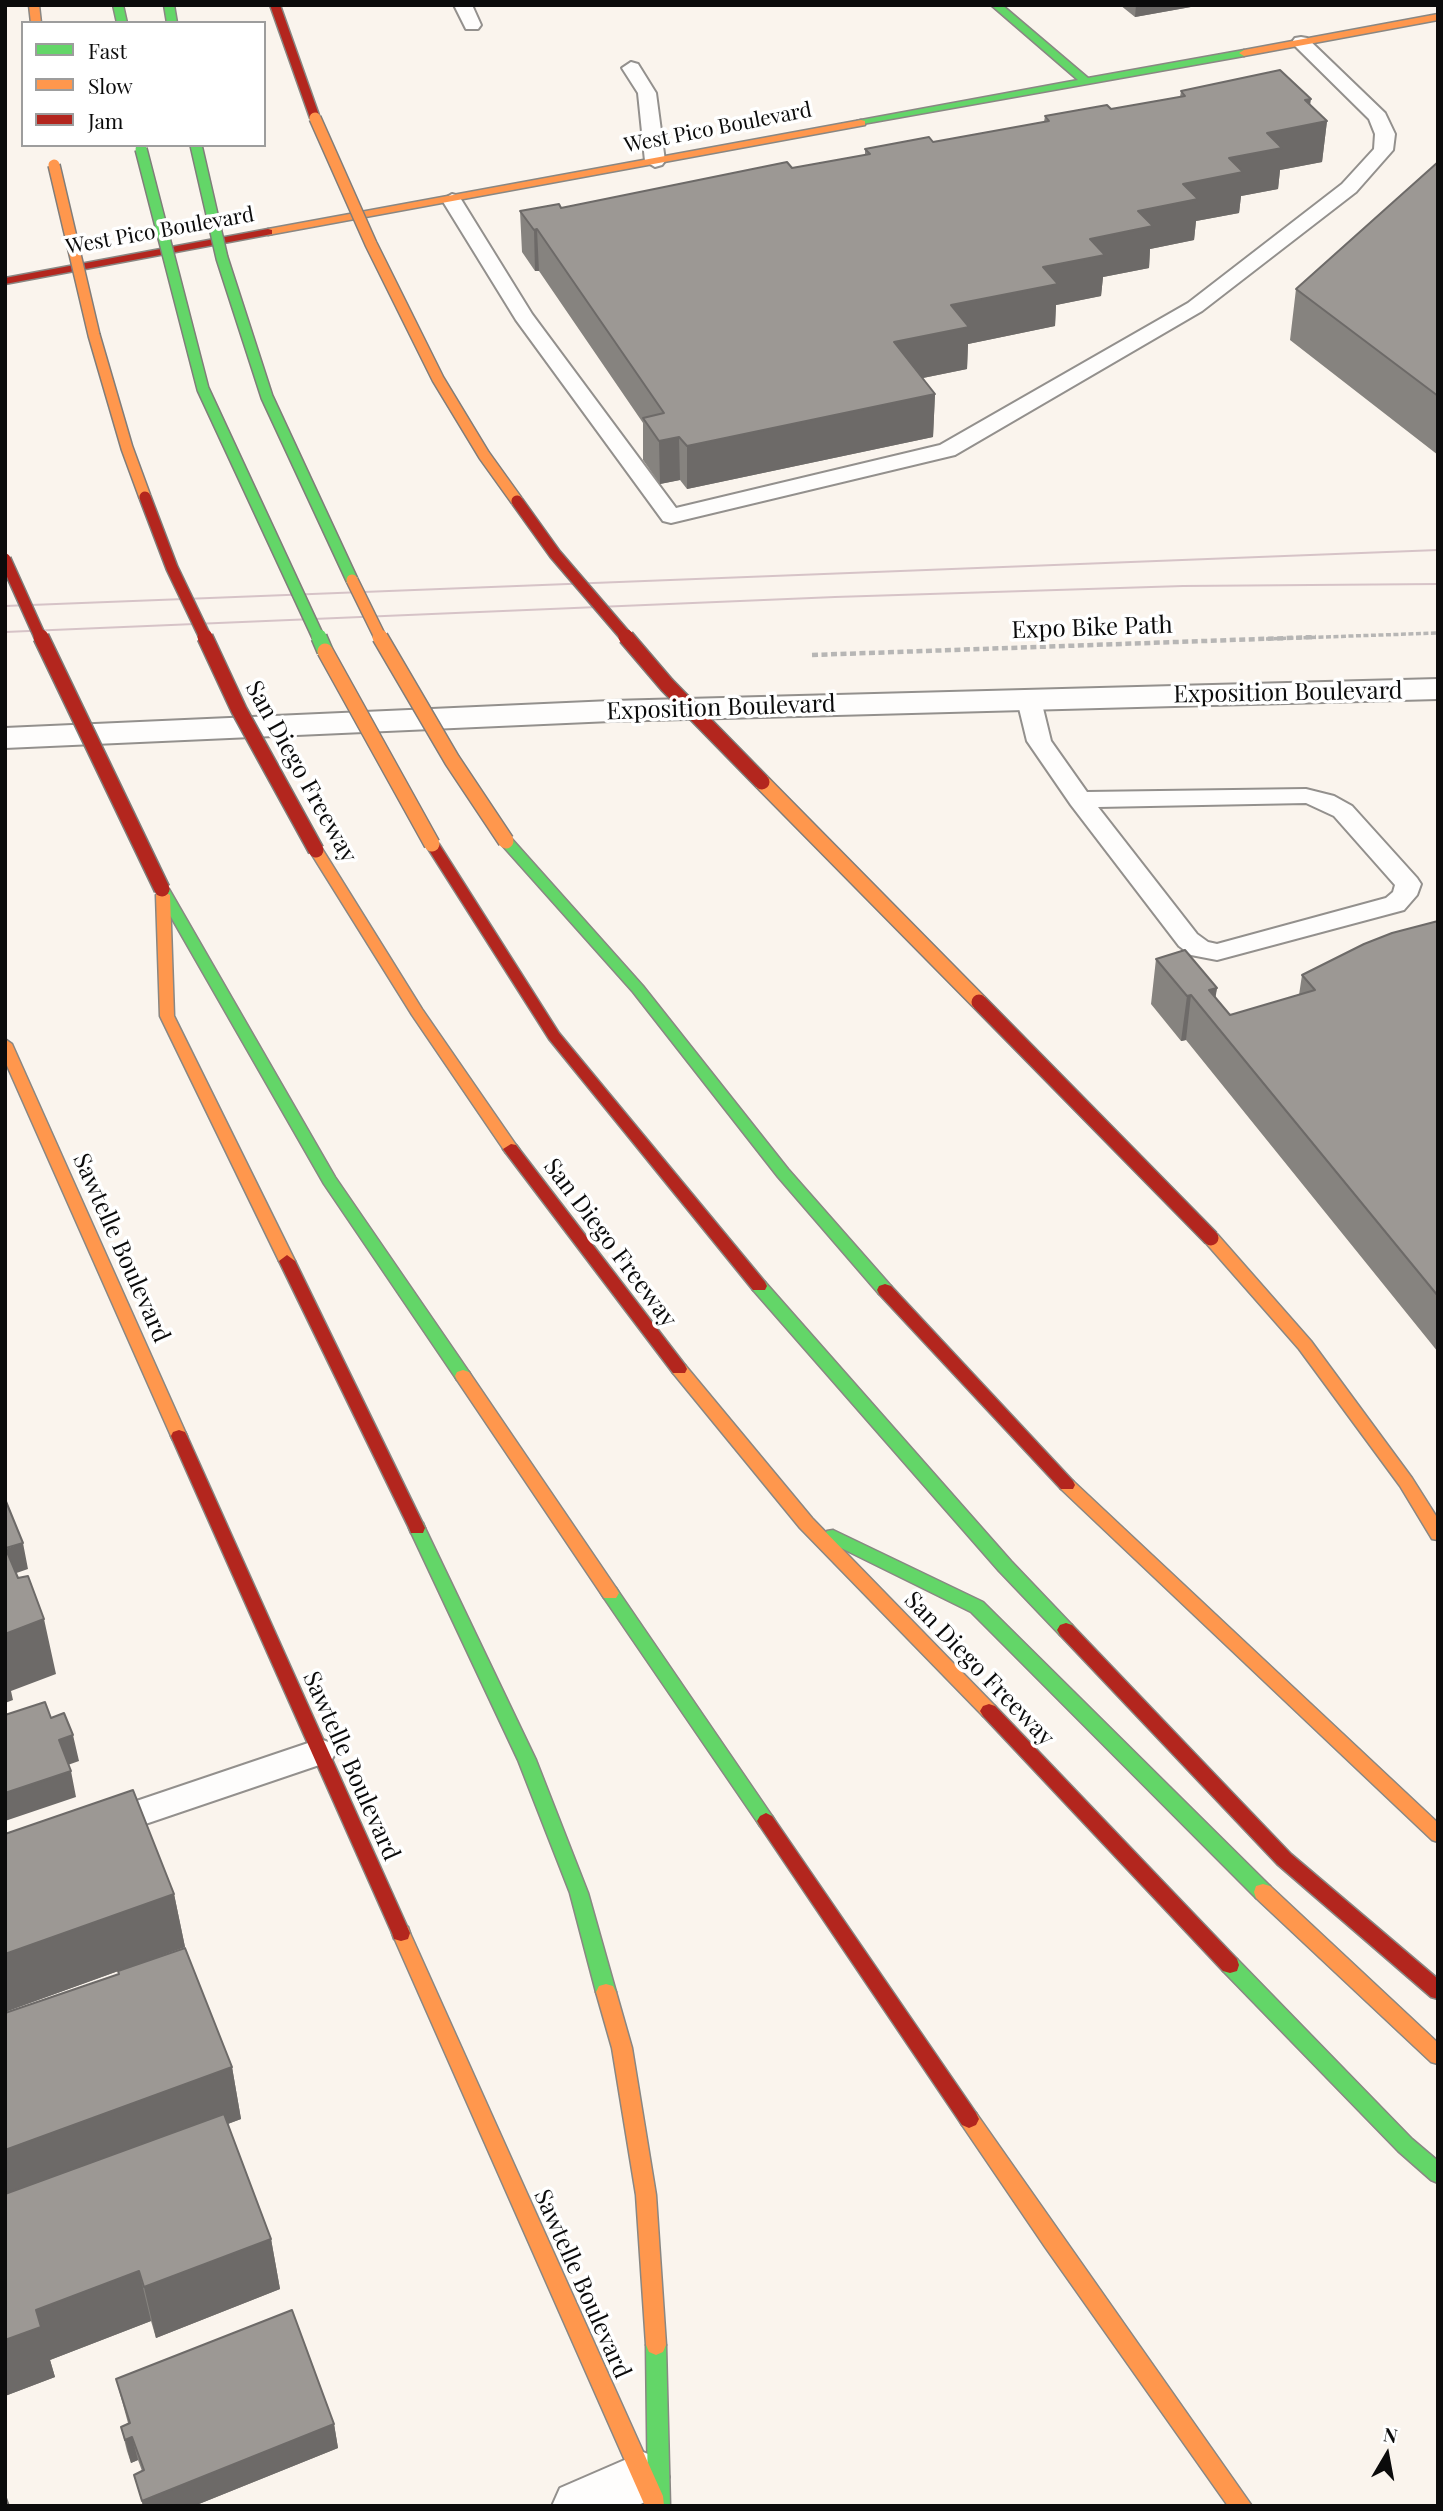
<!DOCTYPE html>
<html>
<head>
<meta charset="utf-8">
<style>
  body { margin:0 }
  #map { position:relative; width:1443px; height:2511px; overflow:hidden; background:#faf4ed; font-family:"Playfair Display",serif }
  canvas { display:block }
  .frame { position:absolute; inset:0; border:7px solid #0b0b0b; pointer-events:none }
  .legend { position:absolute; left:21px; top:21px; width:245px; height:126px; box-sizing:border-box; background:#fff; border:2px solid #9d9d9d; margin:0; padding:9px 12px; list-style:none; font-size:21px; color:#0b0b0b }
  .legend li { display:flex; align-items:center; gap:14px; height:35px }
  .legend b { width:35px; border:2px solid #9d9d9d }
  .north { position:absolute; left:1352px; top:2420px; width:70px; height:70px; -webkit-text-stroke:5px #fff; paint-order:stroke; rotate:10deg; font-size:19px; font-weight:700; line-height:28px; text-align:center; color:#0b0b0b }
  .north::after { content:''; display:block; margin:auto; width:24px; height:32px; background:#0b0b0b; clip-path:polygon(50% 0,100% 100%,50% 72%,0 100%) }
</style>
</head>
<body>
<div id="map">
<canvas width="1443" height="2511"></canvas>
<div class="frame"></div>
<ul class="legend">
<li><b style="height:9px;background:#63d668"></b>Fast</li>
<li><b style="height:9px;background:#ff974d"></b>Slow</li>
<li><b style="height:9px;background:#b3261e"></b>Jam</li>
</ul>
<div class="north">N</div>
</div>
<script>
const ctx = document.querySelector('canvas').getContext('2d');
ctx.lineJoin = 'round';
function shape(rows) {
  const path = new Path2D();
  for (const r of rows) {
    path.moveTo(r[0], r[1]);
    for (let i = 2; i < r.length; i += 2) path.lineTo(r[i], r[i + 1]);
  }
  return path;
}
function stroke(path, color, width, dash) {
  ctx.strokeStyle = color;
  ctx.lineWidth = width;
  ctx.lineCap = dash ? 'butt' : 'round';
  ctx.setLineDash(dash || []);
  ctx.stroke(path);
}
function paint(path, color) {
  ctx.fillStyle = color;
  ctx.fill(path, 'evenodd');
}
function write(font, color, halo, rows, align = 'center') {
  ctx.font = font + ' "Playfair Display",serif';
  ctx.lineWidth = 7;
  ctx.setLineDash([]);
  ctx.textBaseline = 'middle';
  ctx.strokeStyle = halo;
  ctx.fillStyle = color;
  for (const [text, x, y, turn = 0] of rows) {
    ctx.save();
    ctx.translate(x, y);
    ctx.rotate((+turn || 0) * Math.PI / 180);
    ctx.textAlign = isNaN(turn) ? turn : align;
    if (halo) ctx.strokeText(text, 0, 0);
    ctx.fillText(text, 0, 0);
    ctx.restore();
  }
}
const pathFar1 = shape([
  [1266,639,1438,633]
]);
const path = shape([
  [812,655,1316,637]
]);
const lane = shape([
  [454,5,472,5,481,25,478,29,466,29,454,5],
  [1301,37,1307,38,1385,113,1395,134,1393,150,1356,192,1202,311,955,455,671,523,663,521,516,320,442,200,452,194,459,196,532,314,676,508,940,445,1188,303,1342,184,1374,149,1375,134,1369,119,1295,46,1292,42,1295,38,1301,37],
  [631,62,638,64,656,93,665,161,662,165,655,167,645,161,638,93,622,68,631,62],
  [1029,693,1037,695,1041,700,1051,741,1087,792,1306,789,1334,796,1352,806,1417,878,1421,884,1417,895,1404,910,1217,960,1191,955,1179,946,1071,805,1027,741,1017,700,1021,695,1029,693],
  [1306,803,1334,816,1395,885,1393,892,1386,898,1217,944,1208,942,1197,934,1098,807,1306,803],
  [320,1739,331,1743,336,1752,331,1761,107,1837,95,1833,91,1824,95,1815,320,1739]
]);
const street = shape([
  [1438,679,1438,699,611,721,5,748,5,728,611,701,1438,679],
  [643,2452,661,2459,669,2477,661,2495,636,2506,552,2506,560,2488,643,2452]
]);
const fast = shape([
  [113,5,123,5,127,23,117,23,113,5],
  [164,5,174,5,177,23,167,23,164,5],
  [991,5,1002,5,1088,78,1244,50,1249,53,1244,56,857,125,857,121,861,120,1078,80,991,5],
  [506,837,511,838,643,986,788,1169,891,1286,893,1290,891,1294,879,1294,778,1177,633,992,501,844,499,841,506,837],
  [162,885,169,889,335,1177,469,1372,471,1376,469,1380,457,1380,324,1184,155,889,162,885],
  [759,1280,765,1282,1011,1561,1072,1625,1075,1630,1072,1635,1066,1637,1060,1635,999,1571,753,1290,751,1286,759,1280],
  [417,1522,423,1523,425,1528,536,1760,588,1893,616,1992,613,1998,606,2000,599,1998,596,1992,570,1893,518,1760,409,1528,411,1523,417,1522],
  [833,1530,983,1602,1270,1886,1272,1892,1270,1898,1263,1900,1256,1898,971,1612,827,1541,824,1536,827,1531,833,1530],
  [610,1586,616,1588,772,1816,775,1821,772,1826,766,1829,760,1826,604,1598,601,1593,604,1588,610,1586],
  [1230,1957,1237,1959,1412,2139,1438,2161,1438,2183,1431,2180,1398,2151,1223,1971,1221,1965,1223,1959,1230,1957],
  [656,2335,663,2338,666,2345,670,2506,648,2506,646,2345,649,2338,656,2335]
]);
const slow = shape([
  [29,5,39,5,41,23,31,23,29,5],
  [1438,14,1438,20,1244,56,1239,53,1244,50,1438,14],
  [861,120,865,121,865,125,268,235,262,232,268,229,861,120],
  [316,846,321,847,422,1009,516,1145,519,1149,516,1153,506,1153,412,1015,309,850,316,846],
  [163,891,170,895,174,1016,295,1261,293,1265,287,1267,279,1261,160,1016,156,895,163,891],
  [5,1039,12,1044,187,1436,185,1440,173,1440,171,1436,5,1061,5,1039],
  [1211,1232,1217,1234,1311,1341,1412,1478,1438,1519,1438,1540,1432,1539,1400,1486,1299,1349,1205,1242,1203,1238,1205,1234,1211,1232],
  [679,1363,685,1365,812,1518,995,1706,998,1711,995,1716,989,1718,983,1716,800,1528,673,1373,671,1369,673,1365,679,1363],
  [463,1370,469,1372,616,1588,619,1593,616,1598,604,1598,457,1380,455,1376,457,1372,463,1370],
  [1067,1479,1073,1481,1438,1823,1438,1842,1432,1840,1061,1489,1059,1485,1061,1481,1067,1479],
  [1263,1884,1270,1886,1438,2043,1438,2064,1431,2062,1256,1898,1254,1892,1256,1886,1263,1884],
  [401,1925,408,1927,410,1933,663,2496,664,2506,645,2506,392,1933,394,1927,401,1925],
  [606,1984,613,1986,616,1992,632,2048,656,2195,666,2345,663,2352,656,2355,649,2352,646,2345,636,2195,612,2048,596,1992,599,1986,606,1984],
  [969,2110,976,2113,1252,2506,1228,2506,1045,2247,962,2125,959,2119,962,2113,969,2110]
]);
const jam = shape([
  [270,5,280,5,320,118,319,120,310,118,270,5],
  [268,229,272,230,272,234,5,284,5,278,268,229],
  [432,840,439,844,559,1033,765,1282,767,1286,765,1290,753,1290,549,1039,425,844,432,840],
  [511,1144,516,1145,685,1365,687,1369,685,1373,673,1373,506,1153,503,1149,511,1144],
  [287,1255,295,1261,425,1528,423,1533,411,1533,409,1528,279,1261,287,1255],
  [885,1284,891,1286,1073,1481,1075,1485,1073,1489,1061,1489,879,1294,877,1290,879,1286,885,1284],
  [179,1430,185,1432,187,1436,410,1933,408,1939,401,1941,394,1939,392,1933,171,1436,173,1432,179,1430],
  [1066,1623,1072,1625,1291,1854,1438,1979,1438,1999,1431,1997,1277,1864,1060,1635,1057,1630,1060,1625,1066,1623],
  [989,1704,995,1706,1237,1959,1239,1965,1237,1971,1230,1973,1223,1971,983,1716,980,1711,983,1706,989,1704],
  [766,1813,772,1816,976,2113,979,2119,976,2125,969,2128,962,2125,760,1826,757,1821,760,1816,766,1813]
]);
const tram = shape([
  [5,606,1438,550],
  [5,632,835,597,1183,586,1438,584]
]);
const fastBridgeFar1 = shape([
  [196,145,222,258,267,397,352,580],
  [141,149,203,389,319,639]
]);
const fastBridge = shape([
  [319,637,325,651]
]);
const slowBridgeFar1 = shape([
  [315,118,371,244,438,379,484,455,517,501],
  [54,165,94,335,127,448,145,497],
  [352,580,381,639]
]);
const slowBridge = shape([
  [380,637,452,760,506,841],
  [325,651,432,844],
  [762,782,979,1002]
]);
const jamBridgeFar1 = shape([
  [145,497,172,568,206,639],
  [517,501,555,554,628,639],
  [5,559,41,639]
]);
const jamBridge = shape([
  [41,637,162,889],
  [205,637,239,710,316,850],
  [626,637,667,685,762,782],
  [979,1002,1211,1238]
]);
const wall = shape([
  [1120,5,1202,5,1135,17],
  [1181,91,1310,105,1327,121,1322,162,1280,170,1278,189,1241,196,1239,213,1196,221,1194,240,1150,249,1149,268,1103,277,1101,296,1056,305,1055,326,968,344,967,369,923,378,935,394,933,437,687,489,680,480,660,484,643,460,643,423,539,271,535,271,522,252,520,211,561,208,865,155,865,149,933,142,1044,122,1045,116,1111,109,1180,97],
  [1438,162,1438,455,1290,340,1296,289],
  [1438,921,1438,1352,1186,1040,1181,1041,1151,1004,1156,959,1217,988,1215,997,1230,1015,1299,995,1302,975],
  [5,1834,174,1894,185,1947,130,1967,232,2067,241,2119,228,2124,271,2239,280,2289,156,2338,151,2321,50,2360,55,2377,5,2396,5,2013,119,1974,118,1971,5,2012],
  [116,2379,334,2424,338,2448,194,2506,143,2506,134,2475,142,2471,138,2460,131,2463,127,2451,121,2427,128,2423]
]);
const shadedWall = shape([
  [1136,5,1202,5,1135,17],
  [1311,99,1307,125,1327,121,1322,162,1280,170,1278,189,1241,196,1239,213,1196,221,1194,240,1150,249,1149,268,1103,277,1101,296,1056,305,1055,326,968,344,967,369,893,384,894,342,951,305,1043,267,1229,158,1305,100],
  [537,229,539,271,535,271,534,230],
  [935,394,933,437,687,489,687,446],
  [679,437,680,480,660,484,659,441],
  [1217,988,1212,1020,1209,990],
  [1191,995,1186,1040,1181,1041,1187,996],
  [23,1543,28,1569,5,1577,5,1549],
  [44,1619,56,1674,11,1691,13,1700,5,1703,5,1634],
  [73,1735,79,1761,65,1766,59,1740],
  [71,1771,76,1797,5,1821,5,1793],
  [174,1894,185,1947,5,2012,5,1954],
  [232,2067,241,2119,5,2206,5,2150],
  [271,2239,280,2289,156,2338,144,2287],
  [139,2271,151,2321,50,2360,55,2377,5,2396,5,2340,36,2310],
  [334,2424,338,2448,194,2506,143,2506,142,2501],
  [132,2437,138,2460,131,2463,125,2440]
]);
const building = shape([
  [1280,70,1311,99,1305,100,1327,121,1267,133,1282,148,1229,158,1243,172,1183,184,1198,199,1138,211,1153,226,1090,239,1105,255,1043,267,1058,284,951,305,969,327,894,342,935,394,687,446,679,437,659,441,643,418,664,413,537,229,534,230,520,211,559,204,561,208,787,162,792,168,870,154,865,149,929,137,933,142,1049,121,1045,116,1107,105,1111,109,1185,96,1181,91,1280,70],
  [1438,162,1438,396,1296,289,1438,162],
  [1438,921,1438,1296,1191,995,1187,996,1156,959,1185,950,1217,988,1209,990,1230,1015,1315,990,1302,975,1364,944,1392,933,1438,921],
  [5,1499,23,1543,6,1548,5,1547,5,1499],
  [5,1547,18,1578,28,1576,44,1619,5,1634,5,1547],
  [45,1702,51,1718,64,1713,73,1735,59,1740,71,1771,5,1793,5,1715,45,1702],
  [133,1790,174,1894,5,1954,5,1834,133,1790],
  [185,1948,232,2067,5,2150,5,2013,119,1974,118,1971,185,1948],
  [224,2114,271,2239,144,2287,139,2271,36,2310,41,2327,5,2340,5,2194,224,2114],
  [292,2310,334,2424,142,2501,134,2475,144,2470,132,2437,125,2440,121,2427,130,2423,116,2379,292,2310],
  [5,2495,9,2506,5,2506,5,2495]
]);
const farStreetnames = [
  ["West Pico Boulevard",718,128,-11],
  ["West Pico Boulevard",160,231,-10]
];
const streetNames = [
  ["Expo Bike Path",1092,628,-2],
  ["Exposition Boulevard",1288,693,-1],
  ["Exposition Boulevard",721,708,-2],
  ["San Diego Freeway",301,772,61],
  ["San Diego Freeway",610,1243,53],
  ["Sawtelle Boulevard",121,1248,66],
  ["San Diego Freeway",979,1669,46],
  ["Sawtelle Boulevard",351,1766,66],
  ["Sawtelle Boulevard",582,2284,66]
];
stroke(lane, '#93908d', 4);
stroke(street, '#93908d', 4);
stroke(fast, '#898783', 3);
stroke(slow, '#898783', 3);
stroke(jam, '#898783', 3);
stroke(pathFar1, '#b7b6b5', 3.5, [5, 2.5]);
stroke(path, '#b7b6b5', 4.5, [6, 3.5]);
paint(lane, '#fefdfc');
paint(street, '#fefdfc');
paint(fast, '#63d668');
paint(slow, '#ff974d');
paint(jam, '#b3261e');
stroke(tram, '#d6c3c7', 2);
stroke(fastBridgeFar1, '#807d7a', 14, []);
stroke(fastBridge, '#807d7a', 18, []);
stroke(slowBridgeFar1, '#807d7a', 14, []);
stroke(slowBridge, '#807d7a', 18, []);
stroke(jamBridgeFar1, '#807d7a', 14, []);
stroke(jamBridge, '#807d7a', 18, []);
stroke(fastBridgeFar1, '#63d668', 11);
stroke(fastBridge, '#63d668', 15);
stroke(slowBridgeFar1, '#ff974d', 11);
stroke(slowBridge, '#ff974d', 15);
stroke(jamBridgeFar1, '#b3261e', 11);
stroke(jamBridge, '#b3261e', 15);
paint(wall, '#86837f');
paint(shadedWall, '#6d6a68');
paint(building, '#9c9894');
stroke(building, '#6d6a68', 2);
write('21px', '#0b0b0b', '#fff', farStreetnames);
write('24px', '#0b0b0b', '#fff', streetNames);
</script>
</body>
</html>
